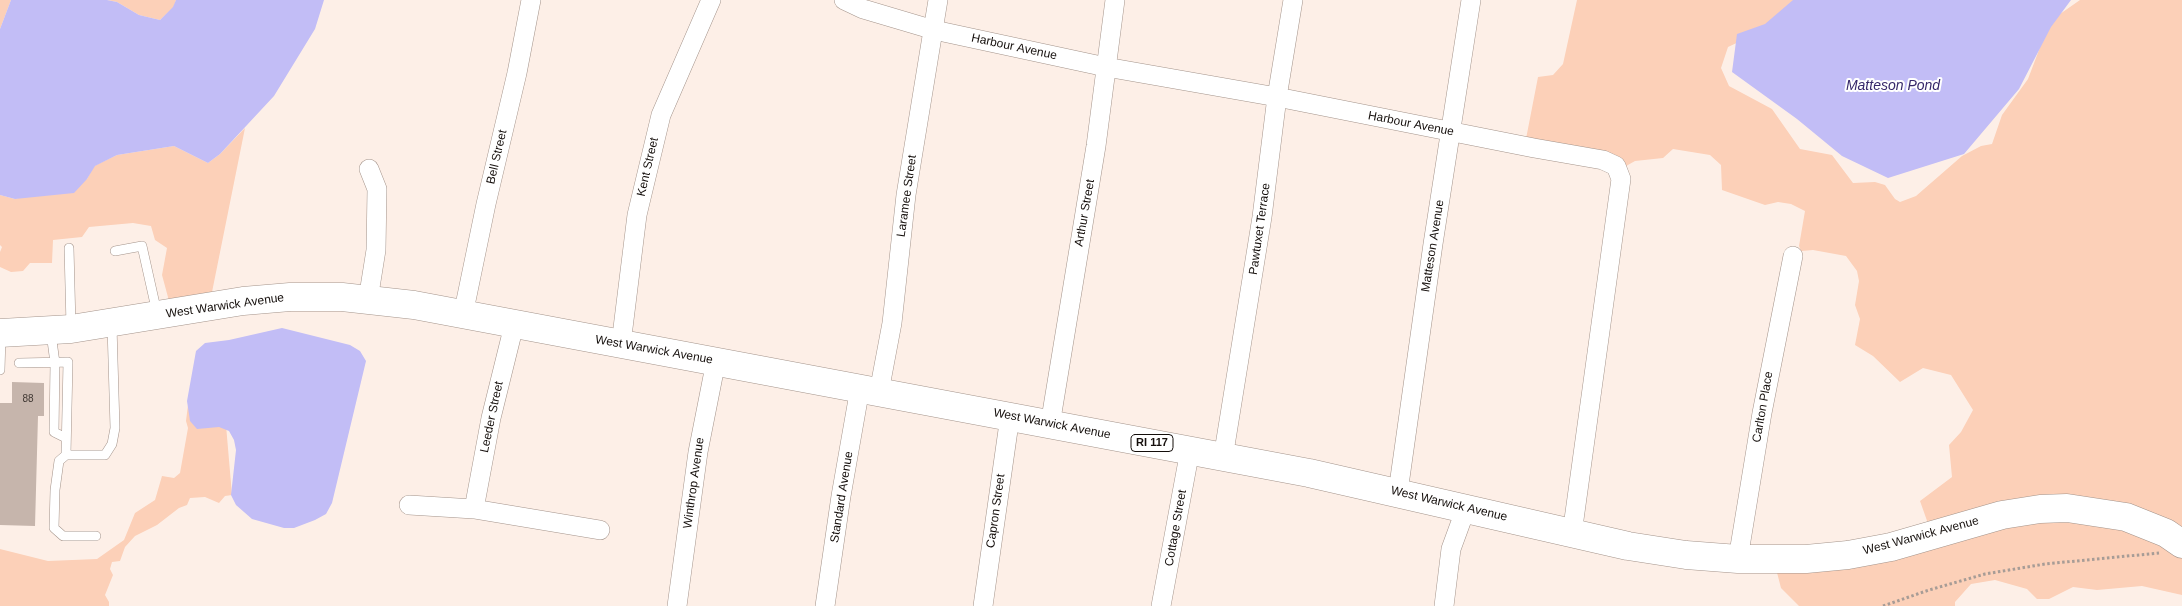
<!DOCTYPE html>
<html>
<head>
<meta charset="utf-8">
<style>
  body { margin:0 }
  canvas { display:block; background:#fdefe7 }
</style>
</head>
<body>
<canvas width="2182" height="606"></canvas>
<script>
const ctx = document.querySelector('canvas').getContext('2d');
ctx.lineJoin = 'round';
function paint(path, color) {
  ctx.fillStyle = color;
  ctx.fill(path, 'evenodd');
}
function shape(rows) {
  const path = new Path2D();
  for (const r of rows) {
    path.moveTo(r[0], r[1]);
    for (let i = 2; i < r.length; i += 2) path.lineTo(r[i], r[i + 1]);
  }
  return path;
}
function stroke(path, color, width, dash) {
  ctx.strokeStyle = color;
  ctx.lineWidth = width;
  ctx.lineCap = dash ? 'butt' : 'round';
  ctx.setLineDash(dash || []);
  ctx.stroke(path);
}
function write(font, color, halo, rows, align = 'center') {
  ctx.font = font + ' Helvetica,sans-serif';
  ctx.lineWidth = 4;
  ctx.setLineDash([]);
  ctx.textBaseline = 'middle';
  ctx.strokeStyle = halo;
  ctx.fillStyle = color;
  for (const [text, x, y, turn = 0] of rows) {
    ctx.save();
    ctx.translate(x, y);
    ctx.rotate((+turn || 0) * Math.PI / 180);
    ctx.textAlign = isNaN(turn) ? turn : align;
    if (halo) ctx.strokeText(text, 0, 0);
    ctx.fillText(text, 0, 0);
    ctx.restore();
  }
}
const green = shape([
  [0,0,11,0,0,29],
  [107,0,176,0,174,7,160,20,139,15,117,2],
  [1577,0,1802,0,1758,33,1728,47,1721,68,1729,86,1772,109,1800,149,1832,155,1853,183,1875,182,1885,185,1895,199,1900,202,1916,196,1962,156,1981,146,1992,144,2002,115,2028,79,2050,21,2080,0,2182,0,2182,595,2142,586,2097,590,2073,587,2049,599,2037,599,2027,589,1995,580,1971,584,1955,602,1955,606,1799,606,1781,588,1774,561,1931,532,1920,501,1952,477,1949,445,1961,432,1973,410,1951,375,1923,368,1900,382,1873,356,1855,345,1860,319,1855,305,1859,281,1857,271,1846,256,1813,250,1801,251,1799,246,1805,211,1791,204,1778,202,1765,205,1722,190,1721,165,1710,155,1673,149,1663,158,1635,161,1619,170,1525,144,1538,77,1553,75,1563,64],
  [245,128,209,307,172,312,162,275,167,248,155,240,151,226,133,223,89,227,82,237,53,240,52,263,30,263,23,271,11,272,0,267,0,252,2,247,0,245,0,195,15,199,87,179,94,166,117,155,174,146,208,163,220,154],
  [188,405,226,425,232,495,225,496,219,503,205,497,190,498,187,505,179,508,157,525,135,536,125,547,120,561,112,562,110,569,113,575,105,595,109,602,109,606,0,606,0,549,48,561,97,559,124,540,135,513,155,500,162,476,174,478,180,473,188,428,186,421]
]);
const water = shape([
  [11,0,107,0,117,2,139,15,160,20,173,7,176,0,324,0,315,29,274,96,220,154,208,163,174,146,117,155,95,166,87,179,74,193,15,199,0,195,0,29],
  [1793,0,2071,0,2051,27,2019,89,1964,154,1888,178,1842,156,1797,119,1732,72,1737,34,1765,24],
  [282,328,350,345,360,351,366,361,332,503,326,514,315,520,294,528,284,528,252,519,236,505,231,495,236,450,234,440,229,431,219,427,197,429,190,421,187,401,196,351,205,343,229,340]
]);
const building = shape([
  [12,382,44,383,44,416,38,416,35,526,0,525,0,403,12,403]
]);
const path = shape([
  [1883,606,1929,590,1985,574,2045,564,2159,553]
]);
const service = shape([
  [69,248,71,326],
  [115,251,142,246,157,313],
  [51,333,55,363,54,432,66,438],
  [19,363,68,362,66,455],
  [0,370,1,336],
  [96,536,63,536,54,528,55,490,59,461,66,455,105,455,112,444,115,428,112,326]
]);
const minor = shape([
  [844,0,863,9,934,30,1106,67,1277,97,1534,148,1603,160,1616,166,1621,179,1572,534],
  [368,300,376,250,377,189,369,169],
  [463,315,486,204,517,73,531,0],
  [514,325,491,418,474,509,600,530],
  [621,344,637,215,661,115,711,0],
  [879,392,892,323,906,195,938,0],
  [1050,425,1096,146,1115,0],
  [1223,458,1262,217,1277,97,1293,0],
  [1398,492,1433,244,1471,0],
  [409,505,474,509],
  [1738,559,1762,413,1793,256],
  [677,606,698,452,716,361],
  [825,606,841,496,860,388],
  [983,606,1010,416],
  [1161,606,1190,450],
  [1444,606,1451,549,1466,508]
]);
const primary = shape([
  [0,333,71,329,243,301,290,297,342,297,414,305,1309,473,1628,546,1686,555,1738,559,1806,559,1848,555,1891,547,2002,515,2040,509,2067,508,2126,517,2166,533,2182,544]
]);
const numberNames = [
  ["88",28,399]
];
const shields = [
  [1152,443,42]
];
const shieldNames = [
  ["RI 117",1152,443]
];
const streetNames = [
  ["Harbour Avenue",1014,47,12],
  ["Harbour Avenue",1411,124,11],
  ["Bell Street",497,157,-77],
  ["Kent Street",648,167,-77],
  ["Laramee Street",907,196,-82],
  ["Arthur Street",1085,213,-80],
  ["Pawtuxet Terrace",1260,229,-82],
  ["Matteson Avenue",1433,246,-81],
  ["West Warwick Avenue",225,306,-8],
  ["West Warwick Avenue",654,350,10],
  ["Carlton Place",1763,407,-80],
  ["Leeder Street",492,417,-78],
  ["West Warwick Avenue",1052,424,11],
  ["Winthrop Avenue",694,483,-82],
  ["Standard Avenue",842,497,-81],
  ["West Warwick Avenue",1449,504,13],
  ["Capron Street",996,511,-82],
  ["Cottage Street",1176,528,-80],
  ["West Warwick Avenue",1921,536,-15]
];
const waterNames = [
  ["Matteson Pond",1893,86]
];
paint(green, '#fcd0b8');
paint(water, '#c2bdf6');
paint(building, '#c6b5ac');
stroke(service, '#a4948b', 10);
stroke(minor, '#a4948b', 20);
stroke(primary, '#a4948b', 29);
stroke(path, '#a79c96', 3, [2.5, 2.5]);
stroke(service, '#fff', 9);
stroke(minor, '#fff', 19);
stroke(primary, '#fff', 28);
write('10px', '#403833', null, numberNames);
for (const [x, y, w] of shields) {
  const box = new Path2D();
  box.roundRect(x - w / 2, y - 8.5, w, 17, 4);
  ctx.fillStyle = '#fff';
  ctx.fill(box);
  stroke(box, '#140e0b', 1);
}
write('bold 11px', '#140e0b', null, shieldNames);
write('12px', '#140e0b', '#fff', streetNames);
write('italic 14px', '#36286a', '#fff', waterNames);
</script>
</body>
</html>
